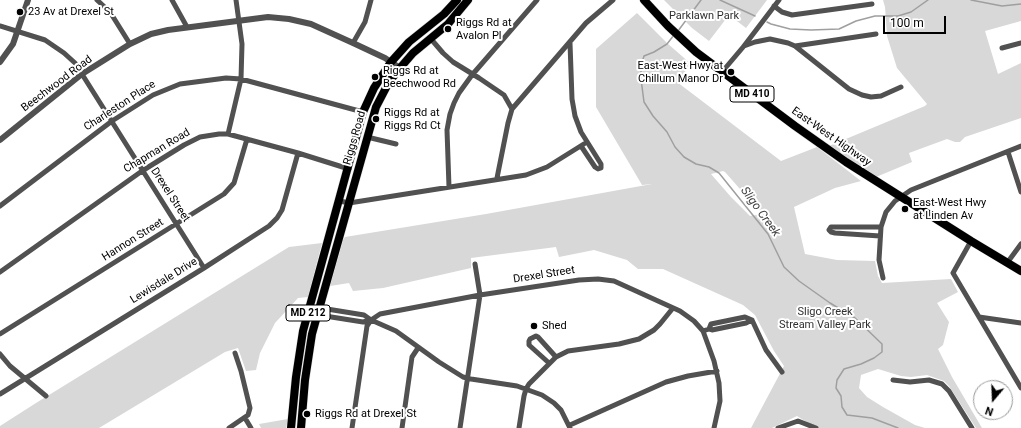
<!DOCTYPE html>
<html>
<head>
<meta charset="utf-8">
<style>
  body { margin:0 }
  #map { position:relative; width:1021px; height:428px; overflow:hidden; background:#fff; font-family:Roboto,sans-serif }
  canvas { display:block }
  .north { position:absolute; left:973px; top:380px; width:40px; height:40px; box-sizing:border-box; background:#fff; border:1px solid #999; border-radius:50%; rotate:199deg; font-size:11px; font-weight:700; line-height:16px; text-align:center; color:#000 }
  .north::after { content:''; display:block; margin:auto; width:14px; height:18px; background:#000; clip-path:polygon(50% 0,100% 100%,50% 72%,0 100%) }
  .scale { position:absolute; left:883px; top:16px; width:63px; height:18px; box-sizing:border-box; border:2px solid #000; border-top:0; padding-left:5px; font-size:12px; line-height:14px; white-space:nowrap; color:#000; -webkit-text-stroke:3px #fff; paint-order:stroke }
</style>
</head>
<body>
<div id="map">
<canvas width="1021" height="428"></canvas>
<div class="north">N</div>
<div class="scale">100 m</div>
</div>
<script>
const ctx = document.querySelector('canvas').getContext('2d');
ctx.lineJoin = 'round';
function paint(path, color) {
  ctx.fillStyle = color;
  ctx.fill(path, 'evenodd');
}
function shape(rows) {
  const path = new Path2D();
  for (const r of rows) {
    path.moveTo(r[0], r[1]);
    for (let i = 2; i < r.length; i += 2) path.lineTo(r[i], r[i + 1]);
  }
  return path;
}
function stroke(path, color, width, dash) {
  ctx.strokeStyle = color;
  ctx.lineWidth = width;
  ctx.lineCap = dash ? 'butt' : 'round';
  ctx.setLineDash(dash || []);
  ctx.stroke(path);
}
function write(font, color, halo, rows, align = 'center') {
  ctx.font = font + ' Roboto,sans-serif';
  ctx.lineWidth = 4;
  ctx.setLineDash([]);
  ctx.textBaseline = 'middle';
  ctx.strokeStyle = halo;
  ctx.fillStyle = color;
  for (const [text, x, y, turn = 0] of rows) {
    ctx.save();
    ctx.translate(x, y);
    ctx.rotate((+turn || 0) * Math.PI / 180);
    ctx.textAlign = isNaN(turn) ? turn : align;
    if (halo) ctx.strokeText(text, 0, 0);
    ctx.fillText(text, 0, 0);
    ctx.restore();
  }
}
const green = shape([
  [664,0,767,0,746,28,729,15,709,41,692,28],
  [883,0,1021,0,1021,21,985,31,998,74,1021,63,1021,118,965,137,960,142,955,142,947,139,909,153,912,162,876,177,829,146,925,106,927,104,897,68,887,36,885,7],
  [637,13,667,43,691,64,677,82,781,161,817,147,861,181,835,188,794,207,805,254,837,260,875,261,878,276,882,283,951,279,958,292,937,303,949,322,943,345,938,349,952,377,982,428,976,428,949,386,944,381,927,375,911,377,901,376,878,369,861,375,859,388,867,397,883,407,915,425,925,428,816,428,797,416,772,428,751,428,784,366,774,351,755,315,743,305,663,269,638,269,627,260,594,250,559,257,556,247,471,258,471,268,383,288,353,291,349,283,330,286,343,240,345,237,486,214,652,184,642,185,596,107,596,49],
  [723,171,725,172,762,214,750,216,731,197,711,174],
  [322,243,308,297,298,298,275,323,260,353,256,370,246,371,238,348,225,352,99,428,0,428,0,426,36,403,289,247],
  [288,419,286,428,261,428,259,424]
]);
const stream = shape([
  [720,0,755,16],
  [971,0,1002,6,1021,4],
  [767,22,771,24,790,29,811,30,839,29,856,21,875,16,898,16,911,12,928,0],
  [678,31,701,0],
  [674,35,667,44,654,52,644,56,641,66,641,79,644,102,653,116,667,132,675,147,684,157,696,164,709,167,719,173,768,234,784,267,799,281,830,303,855,318,882,344,882,352,874,358,861,364,844,369,837,380,836,388,841,396,842,407,847,415,872,418,898,428]
]);
const minor = shape([
  [97,0,110,12,130,44],
  [172,0,187,27],
  [774,6,782,12,792,15,872,4],
  [0,26,45,40,64,53,75,63,204,268],
  [431,39,443,53,453,62,479,78,504,95,512,109],
  [353,43,365,22,371,0],
  [570,43,572,99,575,116,581,132,601,164,601,168,598,169,595,167,581,146],
  [744,46,755,42,770,39,788,43,795,46,849,89,862,95,871,97,881,96,901,87],
  [795,46,876,34],
  [1002,48,1021,43],
  [722,72,744,46,779,0],
  [228,134,241,79,242,44,236,0],
  [367,137,396,144],
  [1008,152,1021,192],
  [497,178,508,123,512,109,586,23,613,0],
  [449,187,447,130,450,114,454,103,459,93,472,75,537,0],
  [340,201,349,203,526,175,547,167,587,142],
  [0,206,112,121,153,95,180,84,226,78,241,79,363,112],
  [880,236,835,233,831,232,829,230,831,227,881,227],
  [971,241,953,273,1021,388],
  [1007,263,1021,244],
  [0,272,142,171,184,145,200,137,219,134,228,134,298,153,349,169],
  [883,278,879,260,881,227,886,212,895,201,911,190,1021,146],
  [309,310,319,312,325,316,363,322,371,320,380,314,480,295,579,280,598,279,614,281,680,311,694,321,703,331,714,361,719,383,720,401,714,428],
  [319,312,327,309,364,315,371,320,396,331,439,362,463,377,471,379,517,386,542,395,554,403,561,410,570,428],
  [979,317,1021,323],
  [752,320,766,350,782,372],
  [709,329,711,324,745,317,752,320],
  [703,331,709,329,712,330,746,323,752,320],
  [0,334,224,194,234,183,247,139],
  [0,354,10,366,46,396],
  [549,363,529,345,529,341,530,339,536,336,538,337,556,357],
  [893,380,910,382,929,380,942,384,949,391,972,428],
  [0,394,204,268,269,226,277,218,282,210,298,153],
  [245,418,251,428],
  [570,425,666,382,688,376,717,371],
  [229,428,248,415,250,408,241,371,235,353],
  [352,428,367,326,371,320],
  [402,428,412,357,418,348],
  [460,428,480,295,475,264],
  [519,428,524,396,526,389,529,384,556,357,568,351,619,344,639,339,654,330,660,324,673,308],
  [778,428,798,421,816,428]
]);
const tertiary = shape([
  [0,62,13,44,28,0],
  [0,140,82,74,130,44,151,34,168,30,268,17,289,19,311,24,353,43,385,58,400,68]
]);
const primary = shape([
  [644,0,668,26,696,52,795,126,846,162,971,241,1021,271],
  [291,428,296,377,303,331,363,112,374,88,391,62,409,42,444,14,457,0],
  [301,428,305,380,312,334,376,107,389,82,400,68,413,53,448,24,468,0]
]);
const markers = [
  [20,12,4,"#000"],
  [448,29,4,"#000"],
  [731,72,4,"#000"],
  [375,77,4,"#000"],
  [376,119,4,"#000"],
  [905,209,4,"#000"],
  [534,326,4,"#000"],
  [307,414,4,"#000"]
];
const shields = [
  [752,94,44],
  [308,313,44]
];
const shieldNames = [
  ["MD 410",752,94],
  ["MD 212",308,313]
];
const poiNames = [
  ["23 Av at Drexel St",28,12],
  ["Riggs Rd at",456,23],
  ["Avalon Pl",456,36],
  ["East-West Hwy at",723,66,"right"],
  ["Chillum Manor Dr",723,79,"right"],
  ["Riggs Rd at",383,71],
  ["Beechwood Rd",383,84],
  ["Riggs Rd at",384,113],
  ["Riggs Rd Ct",384,126],
  ["East-West Hwy",913,203],
  ["at Linden Av",913,216],
  ["Shed",542,326],
  ["Riggs Rd at Drexel St",315,414]
];
const parkNames = [
  ["Parklawn Park",704,16],
  ["Sligo Creek",825,312],
  ["Stream Valley Park",825,325]
];
const streetNames = [
  ["Beechwood Road",57,84,-37],
  ["Charleston Place",120,106,-33],
  ["East-West Highway",831,137,35],
  ["Riggs Road",355,138,-74],
  ["Chapman Road",157,151,-31],
  ["Drexel Street",170,195,57],
  ["Hannon Street",133,240,-32],
  ["Drexel Street",544,275,-9],
  ["Lewisdale Drive",164,281,-32]
];
const waterNames = [
  ["Sligo Creek",760,212,54]
];
paint(green, '#d8d8d8');
stroke(stream, '#9f9f9f', 1.5);
stroke(primary, '#dbdbdb', 9);
stroke(minor, '#515151', 5);
stroke(tertiary, '#515151', 6);
stroke(primary, '#000', 8);
for (const [x, y, r, color] of markers) {
  const dot = new Path2D();
  dot.arc(x, y, r, 0, 2 * Math.PI);
  ctx.fillStyle = color;
  ctx.fill(dot);
  stroke(dot, '#fff', 1.5);
}
for (const [x, y, w] of shields) {
  const box = new Path2D();
  box.roundRect(x - w / 2, y - 8, w, 16, 3);
  ctx.fillStyle = '#fff';
  ctx.fill(box);
  stroke(box, '#000', 1);
}
write('bold 10px', '#000', null, shieldNames);
write('11px', '#000', '#fff', poiNames, 'left');
write('11px', '#2f2f2f', '#fff', parkNames);
write('11px', '#000', '#fff', streetNames);
write('italic 12px', '#404040', '#fff', waterNames);
</script>
</body>
</html>
